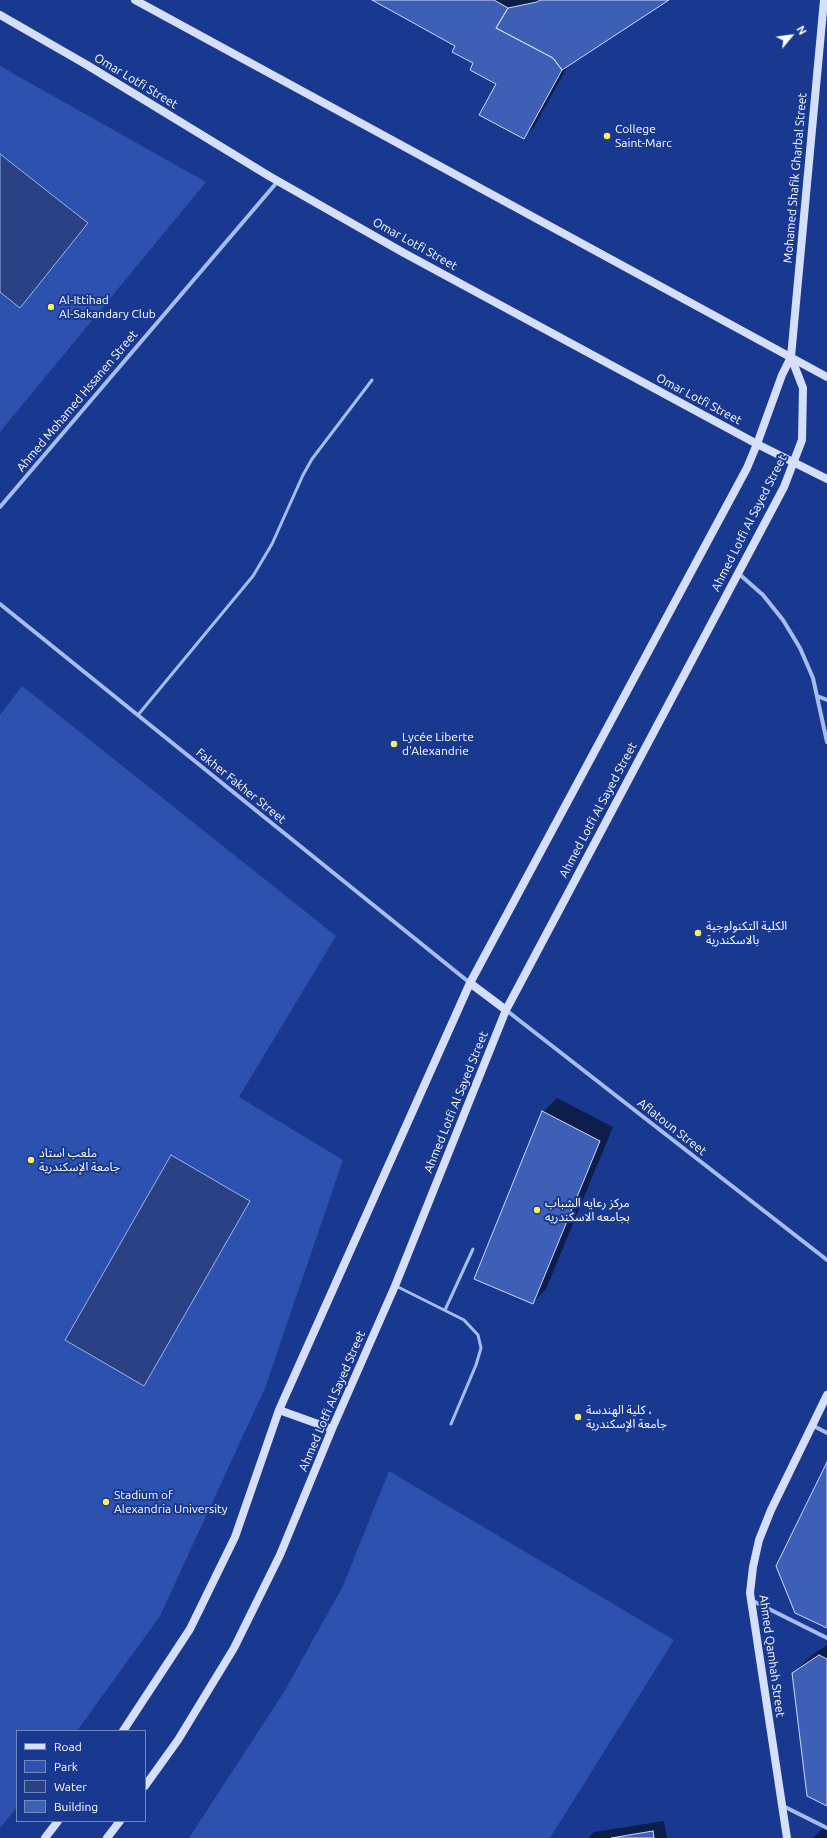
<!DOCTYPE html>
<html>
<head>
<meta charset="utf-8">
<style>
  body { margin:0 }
  #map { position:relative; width:827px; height:1838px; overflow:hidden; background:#193990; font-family:Ubuntu,sans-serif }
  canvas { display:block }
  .legend { position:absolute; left:16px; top:1730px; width:130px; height:92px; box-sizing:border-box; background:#193990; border:1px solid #7588bc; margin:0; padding:5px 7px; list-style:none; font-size:12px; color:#fff }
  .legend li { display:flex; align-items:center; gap:8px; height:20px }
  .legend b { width:20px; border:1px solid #7588bc }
  .north { position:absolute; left:771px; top:16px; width:40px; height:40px; -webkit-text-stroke:3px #193990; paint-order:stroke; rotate:61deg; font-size:11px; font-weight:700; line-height:16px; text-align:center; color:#fff }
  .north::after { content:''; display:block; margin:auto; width:14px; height:18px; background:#fff; clip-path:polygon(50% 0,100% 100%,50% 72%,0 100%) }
</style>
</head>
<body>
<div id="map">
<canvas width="827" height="1838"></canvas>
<ul class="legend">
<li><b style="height:5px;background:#d5dffa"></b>Road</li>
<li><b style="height:11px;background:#2c51ae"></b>Park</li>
<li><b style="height:11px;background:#2a4284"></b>Water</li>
<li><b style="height:11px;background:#3e5fb6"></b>Building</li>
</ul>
<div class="north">N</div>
</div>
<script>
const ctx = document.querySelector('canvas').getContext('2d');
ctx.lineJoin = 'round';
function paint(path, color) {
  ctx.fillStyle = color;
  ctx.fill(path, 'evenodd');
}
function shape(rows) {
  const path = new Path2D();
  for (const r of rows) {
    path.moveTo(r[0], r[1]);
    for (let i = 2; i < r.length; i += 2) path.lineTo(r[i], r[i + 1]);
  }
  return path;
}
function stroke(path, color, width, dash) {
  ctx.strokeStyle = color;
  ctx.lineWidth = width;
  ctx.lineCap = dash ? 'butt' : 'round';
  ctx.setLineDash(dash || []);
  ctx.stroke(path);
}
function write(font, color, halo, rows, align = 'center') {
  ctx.font = font + ' Ubuntu,"Noto Sans Arabic",sans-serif';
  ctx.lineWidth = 4;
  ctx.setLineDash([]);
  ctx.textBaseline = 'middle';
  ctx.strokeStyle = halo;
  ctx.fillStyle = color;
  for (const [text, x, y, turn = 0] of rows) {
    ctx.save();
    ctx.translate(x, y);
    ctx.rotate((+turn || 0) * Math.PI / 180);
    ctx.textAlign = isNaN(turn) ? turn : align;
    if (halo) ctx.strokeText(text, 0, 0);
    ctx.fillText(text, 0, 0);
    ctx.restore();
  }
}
const green = shape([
  [0,66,206,182,0,432],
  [22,686,336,936,239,1097,343,1160,265,1388,160,1616,77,1731,17,1731,17,1807,0,1828,0,715],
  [389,1471,674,1640,550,1838,189,1838,284,1692,343,1586]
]);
const water = shape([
  [0,154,88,223,20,308,0,292,0,154],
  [171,1155,250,1201,144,1386,65,1340,171,1155]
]);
const shadow = shape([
  [374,0,668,0,569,64,534,127,523,138,497,84,475,63,457,46],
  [557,1098,613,1127,546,1289,532,1303,475,1278,543,1112],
  [827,1645,827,1805,793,1673,812,1655],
  [664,1821,667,1838,588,1838,594,1832],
  [827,1824,827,1838,813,1838]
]);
const building = shape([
  [372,0,494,0,508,8,496,28,553,58,562,70,524,139,479,115,496,84,470,70,473,63,452,52,455,46,372,0],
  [540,0,669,0,562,70,553,58,496,28,508,8,537,2,540,0],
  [542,1111,600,1141,533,1304,474,1279,542,1111],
  [827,1462,827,1628,795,1613,776,1566,827,1462],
  [819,1655,827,1659,827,1806,807,1796,792,1673,819,1655],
  [653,1831,654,1838,611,1838,653,1831]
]);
const lane = shape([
  [138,715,253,576,272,544,303,475,312,459,372,380],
  [396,1286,464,1320,478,1335,481,1348,476,1365,451,1424],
  [445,1310,473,1249]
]);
const street = shape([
  [0,507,278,181],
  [738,573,763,595,783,620,800,648,813,678,827,742],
  [0,604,470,983],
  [817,696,827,700],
  [506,1010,827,1260],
  [812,1425,827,1433],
  [751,1600,827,1638],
  [783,1806,827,1828]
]);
const secondary = shape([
  [135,0,827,377],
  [0,15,87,65,269,176,404,253,757,444,827,479],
  [470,983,506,1010],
  [279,1410,332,1429],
  [123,1731,190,1629,235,1537,279,1410,470,983,747,468,757,444,782,375,791,357,824,0],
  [145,1786,178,1740,234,1648,280,1555,332,1429,395,1286,506,1010,784,487,802,440,803,388,791,357],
  [45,1838,58,1821],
  [107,1838,120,1821],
  [787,1838,750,1593,753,1567,759,1540,771,1510,827,1395]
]);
const markers = [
  [607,136,4,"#ffec65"],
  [51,307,4,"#ffec65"],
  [394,744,4,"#ffec65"],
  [698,933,4,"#ffec65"],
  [31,1160,4,"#ffec65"],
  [537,1210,4,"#ffec65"],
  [578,1417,4,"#ffec65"],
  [106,1502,4,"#ffec65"]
];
const streetNames = [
  ["Omar Lotfi Street",136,81,31],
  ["Mohamed Shafik Gharbal Street",795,178,-85],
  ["Omar Lotfi Street",415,244,29],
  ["Omar Lotfi Street",699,399,28],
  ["Ahmed Mohamed Hssanen Street",77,401,-50],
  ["Ahmed Lotfi Al Sayed Street",749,523,-63],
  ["Fakher Fakher Street",241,786,39],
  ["Ahmed Lotfi Al Sayed Street",598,810,-62],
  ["Ahmed Lotfi Al Sayed Street",456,1102,-68],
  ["Aflatoun Street",672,1127,38],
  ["Ahmed Lotfi Al Sayed Street",332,1401,-67],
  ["Ahmed Qamhah Street",772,1656,82]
];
const poiNames = [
  ["College",615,129],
  ["Saint-Marc",615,143],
  ["Al-Ittihad",59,300],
  ["Al-Sakandary Club",59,314],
  ["Lycée Liberte",402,737],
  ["d'Alexandrie",402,751],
  ["الكلية التكنولوجية",706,926],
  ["بالاسكندرية",706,940],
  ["ملعب استاد",39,1153],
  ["جامعة الإسكندرية",39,1167],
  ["مركز رعايه الشباب",545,1203],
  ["بجامعه الاسكندريه",545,1217],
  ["كلية الهندسة ،",586,1410],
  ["جامعة الإسكندرية",586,1424],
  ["Stadium of",114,1495],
  ["Alexandria University",114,1509]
];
paint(green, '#2c51ae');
paint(water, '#2a4284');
stroke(water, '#9ab4f1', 1);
paint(shadow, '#0007');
paint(building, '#3e5fb6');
stroke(building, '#cddafb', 1);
stroke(lane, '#a7bcef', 3);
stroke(street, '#a7bcef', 4);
stroke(secondary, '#d5dffa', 8);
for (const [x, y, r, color] of markers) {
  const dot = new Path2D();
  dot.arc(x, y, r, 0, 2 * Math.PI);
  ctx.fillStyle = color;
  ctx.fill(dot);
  stroke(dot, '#193990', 1.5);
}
write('12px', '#fff', '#193990', streetNames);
write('12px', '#fff', '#193990', poiNames, 'left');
</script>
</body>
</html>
